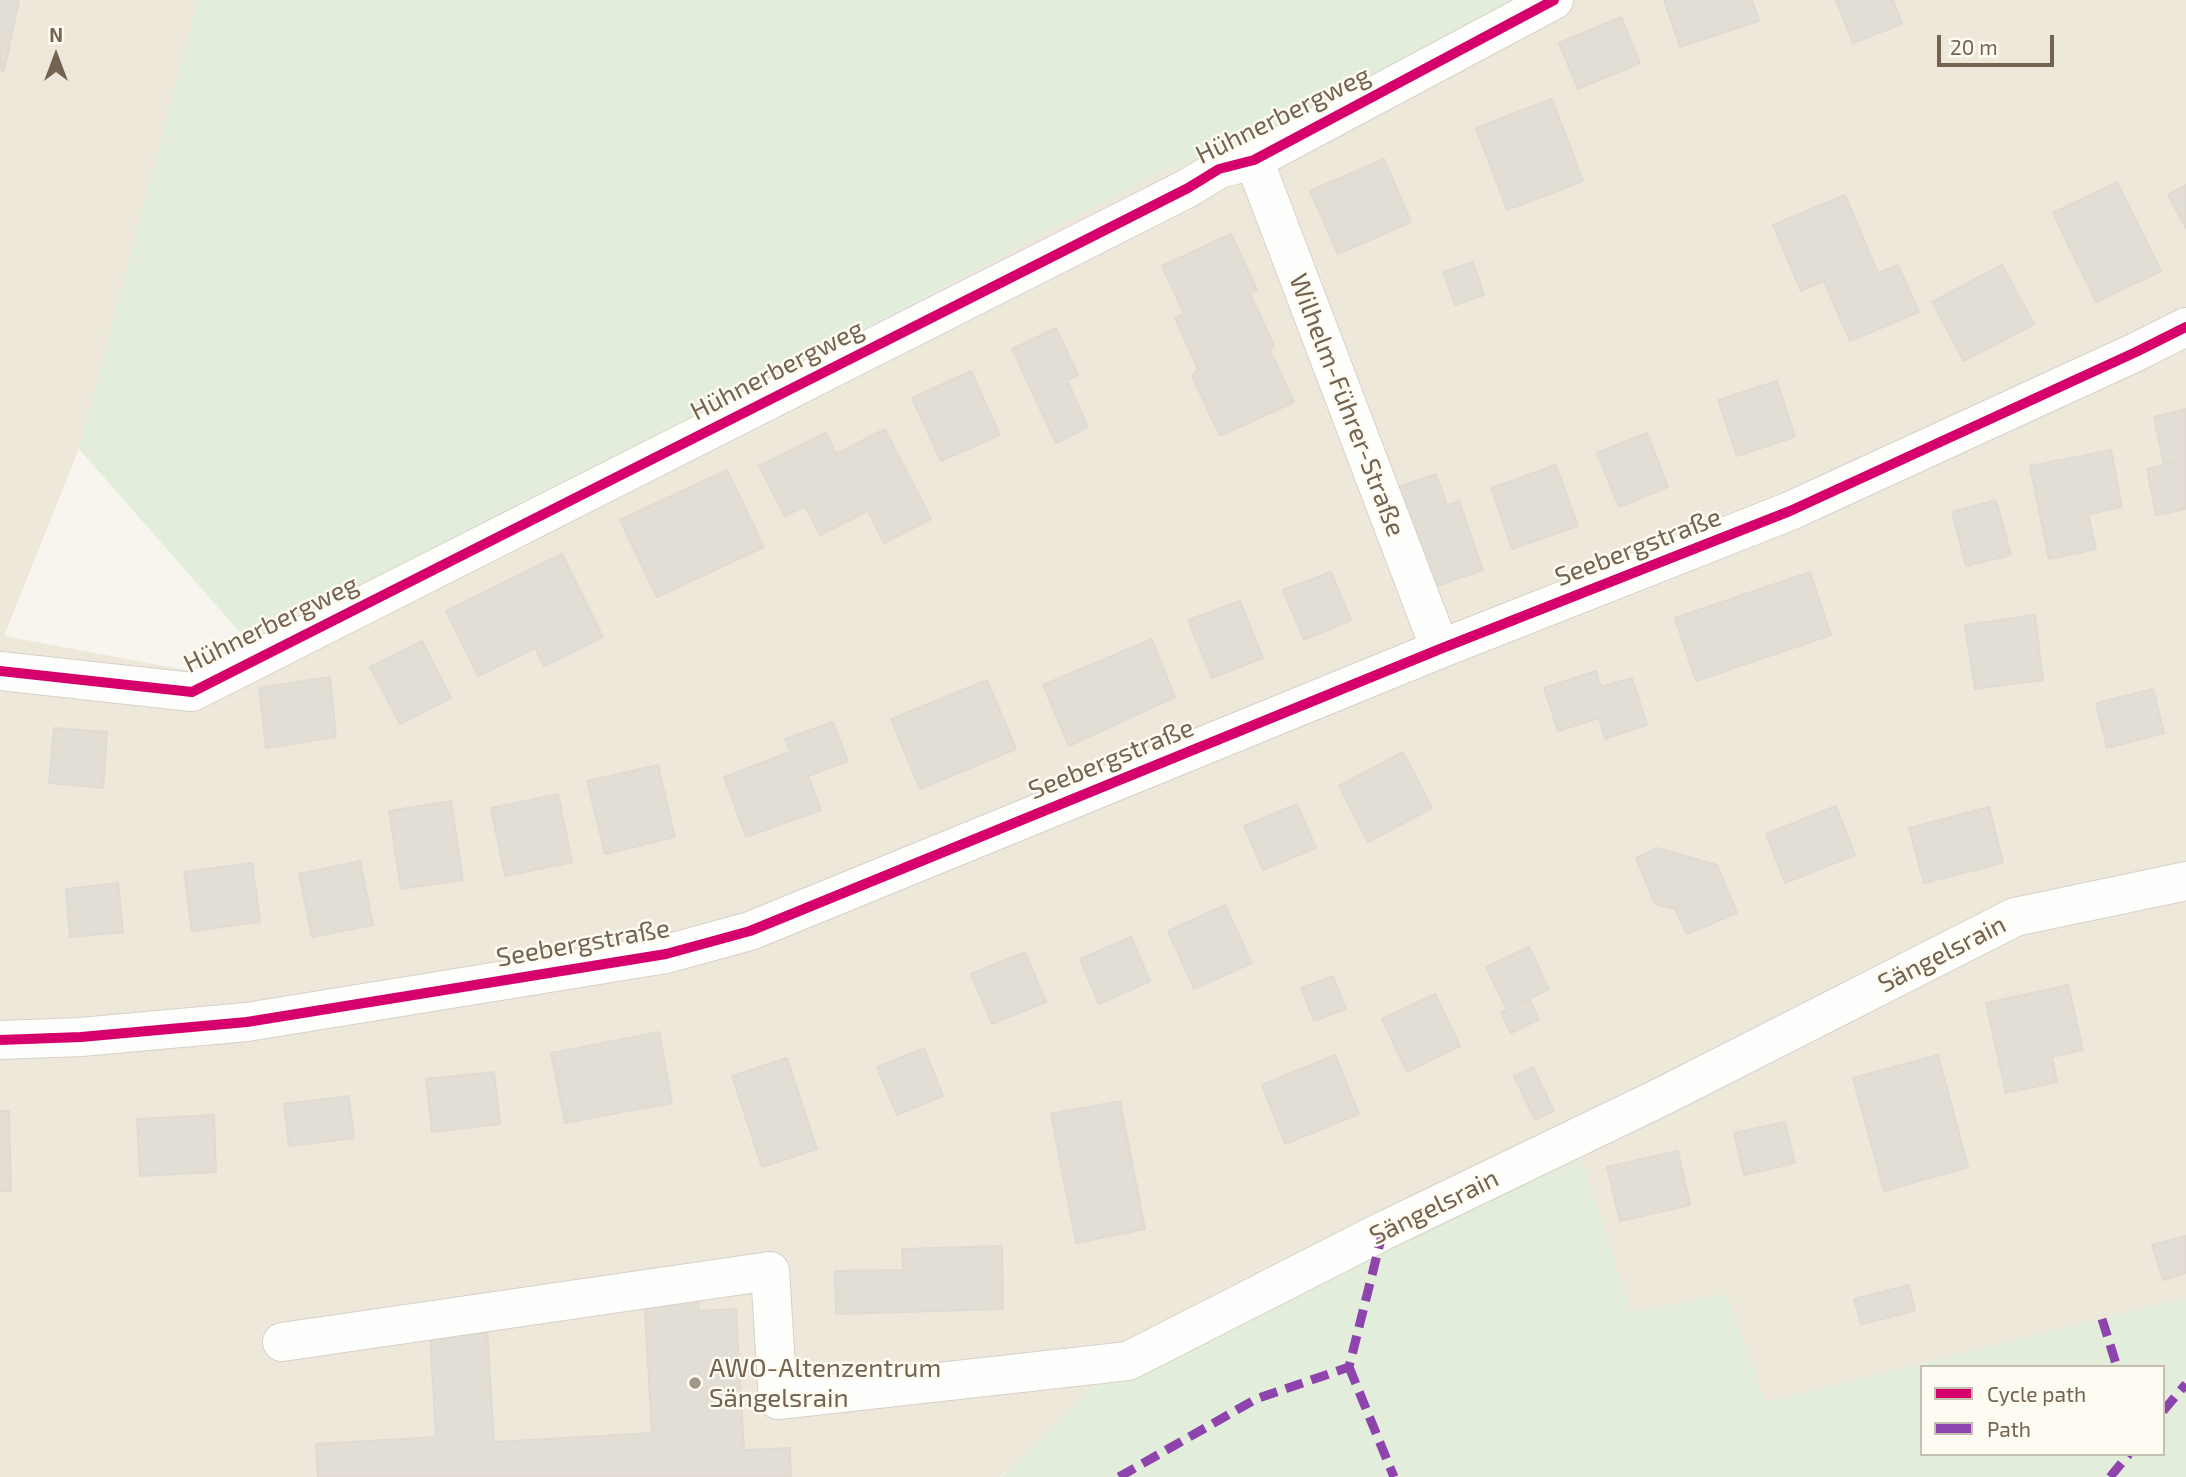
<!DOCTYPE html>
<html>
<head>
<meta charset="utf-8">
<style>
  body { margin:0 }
  #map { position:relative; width:2186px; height:1477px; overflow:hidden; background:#f8f5ee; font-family:"Exo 2",sans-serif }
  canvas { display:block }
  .legend { position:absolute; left:1920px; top:1365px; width:245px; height:91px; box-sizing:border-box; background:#fdfbf2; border:2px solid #c6beb1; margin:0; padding:9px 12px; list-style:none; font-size:21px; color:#746350 }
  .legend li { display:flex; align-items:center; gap:14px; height:35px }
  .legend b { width:35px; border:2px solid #c6beb1 }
  .north { position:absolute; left:21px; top:21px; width:70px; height:70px; -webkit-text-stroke:5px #fdfbf2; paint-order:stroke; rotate:0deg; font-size:19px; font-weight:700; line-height:28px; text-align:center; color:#746350 }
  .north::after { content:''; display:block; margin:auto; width:24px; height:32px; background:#746350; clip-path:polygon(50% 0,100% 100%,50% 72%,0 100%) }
  .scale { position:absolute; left:1937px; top:35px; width:117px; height:32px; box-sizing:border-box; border:4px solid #746350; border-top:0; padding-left:9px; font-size:21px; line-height:24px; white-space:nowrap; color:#746350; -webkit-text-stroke:5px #fdfbf2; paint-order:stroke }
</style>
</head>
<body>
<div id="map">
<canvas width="2186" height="1477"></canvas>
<ul class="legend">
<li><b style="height:9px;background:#d6006c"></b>Cycle path</li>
<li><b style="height:9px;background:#8e44ad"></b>Path</li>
</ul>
<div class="north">N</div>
<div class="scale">20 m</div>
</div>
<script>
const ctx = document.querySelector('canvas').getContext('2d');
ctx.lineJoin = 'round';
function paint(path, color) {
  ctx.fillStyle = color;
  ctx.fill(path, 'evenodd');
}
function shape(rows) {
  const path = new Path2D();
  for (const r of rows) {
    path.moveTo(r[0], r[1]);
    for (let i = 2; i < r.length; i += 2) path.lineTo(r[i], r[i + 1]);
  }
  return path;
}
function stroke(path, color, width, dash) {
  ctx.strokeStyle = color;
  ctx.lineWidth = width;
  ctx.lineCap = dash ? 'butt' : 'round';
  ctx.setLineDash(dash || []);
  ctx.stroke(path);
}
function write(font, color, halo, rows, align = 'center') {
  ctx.font = font + ' "Exo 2",sans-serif';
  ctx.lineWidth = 5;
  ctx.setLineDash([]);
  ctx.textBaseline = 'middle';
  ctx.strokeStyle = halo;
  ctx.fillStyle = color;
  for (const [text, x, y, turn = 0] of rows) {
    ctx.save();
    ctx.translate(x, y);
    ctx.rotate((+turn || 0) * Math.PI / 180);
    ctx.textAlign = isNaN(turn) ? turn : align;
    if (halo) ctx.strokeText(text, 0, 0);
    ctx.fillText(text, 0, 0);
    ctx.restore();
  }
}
const residential = shape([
  [0,0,198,0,79,449,4,636,196,672,1163,171,1251,148,1539,0,2186,0,2186,1298,1765,1402,1727,1295,1631,1312,1578,1149,1089,1389,1000,1477,0,1477]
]);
const green = shape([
  [198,0,1539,0,1251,148,1162,171,497,525,251,645,79,449],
  [1581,1157,1631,1312,1727,1294,1765,1402,2186,1298,2186,1477,1001,1477,1089,1389],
  [1922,1367,2163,1367,2163,1454,1922,1454]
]);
const building = shape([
  [0,0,19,0,4,71,0,70,0,0],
  [1664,0,1752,0,1759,21,1680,47,1664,0],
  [1836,0,1893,0,1902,24,1853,43,1836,0],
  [1621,17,1640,63,1578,89,1559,43,1621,17],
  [1552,99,1583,181,1507,210,1476,128,1552,99],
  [1384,159,1411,222,1338,254,1310,191,1384,159],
  [2117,182,2161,271,2096,302,2053,213,2117,182],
  [2186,185,2186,228,2168,195,2186,185],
  [1845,195,1878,273,1898,265,1919,312,1850,341,1824,281,1801,291,1773,225,1845,195],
  [1231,234,1257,290,1250,293,1274,346,1269,348,1294,402,1220,436,1192,376,1198,369,1175,318,1184,314,1162,266,1231,234],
  [1473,262,1484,295,1455,305,1443,272,1473,262],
  [2002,265,2034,324,1964,361,1932,302,2002,265],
  [1056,328,1078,375,1067,380,1088,427,1056,443,1012,349,1056,328],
  [971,371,1000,435,941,461,912,398,971,371],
  [1777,381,1795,437,1737,456,1718,400,1777,381],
  [2186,409,2186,460,2164,465,2154,417,2186,409],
  [885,429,931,519,884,543,868,511,820,535,805,506,785,516,759,466,826,433,836,454,885,429],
  [1647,433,1668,487,1619,507,1597,453,1647,433],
  [2111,450,2122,507,2088,514,2096,549,2049,559,2030,466,2111,450],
  [2186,460,2186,509,2156,515,2147,469,2186,460],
  [1556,465,1578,526,1512,549,1491,488,1556,465],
  [727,470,764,547,657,597,620,520,727,470],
  [1436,474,1447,505,1459,501,1483,570,1428,589,1392,489,1436,474],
  [1996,500,2011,555,1966,566,1952,512,1996,500],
  [562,554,603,637,544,666,535,648,478,676,446,611,562,554],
  [1331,572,1351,620,1304,640,1283,590,1331,572],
  [1810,572,1831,635,1696,681,1675,618,1810,572],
  [1240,601,1263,658,1212,678,1188,620,1240,601],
  [2035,615,2043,680,1975,689,1965,625,2035,615],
  [1152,639,1175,697,1069,746,1043,685,1152,639],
  [422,641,451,698,400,724,370,667,422,641],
  [1596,671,1601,687,1632,678,1647,725,1605,739,1599,718,1558,731,1544,688,1596,671],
  [330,677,336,737,266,748,259,688,330,677],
  [987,680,1016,749,920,789,891,719,987,680],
  [2153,689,2164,733,2107,748,2096,703,2153,689],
  [833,722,848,761,808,776,821,810,746,837,724,777,790,752,785,739,833,722],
  [54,728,107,732,103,788,49,783,54,728],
  [1403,752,1432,808,1368,842,1339,786,1403,752],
  [658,765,675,837,605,854,587,781,658,765],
  [558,794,572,862,505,876,491,808,558,794],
  [451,801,463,880,401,889,389,811,451,801],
  [1297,804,1316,848,1263,870,1244,826,1297,804],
  [1836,806,1855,855,1785,883,1766,834,1836,806],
  [1989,807,2003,863,1924,883,1909,828,1989,807],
  [1657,848,1717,865,1737,913,1687,934,1675,909,1655,904,1636,858,1657,848],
  [360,861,373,925,312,937,299,874,360,861],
  [252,863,260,922,192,931,184,872,252,863],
  [118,883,123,932,70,937,66,889,118,883],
  [1225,905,1252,963,1194,989,1168,931,1225,905],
  [1131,937,1150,981,1099,1004,1080,959,1131,937],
  [1529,947,1549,989,1507,1010,1486,967,1529,947],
  [1025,952,1046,1002,992,1024,971,974,1025,952],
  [1333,976,1346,1009,1314,1021,1301,988,1333,976],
  [2068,985,2083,1050,2052,1057,2057,1082,2006,1093,1986,1003,2068,985],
  [1435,994,1460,1046,1407,1072,1382,1019,1435,994],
  [1529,999,1539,1019,1511,1033,1501,1013,1529,999],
  [659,1032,672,1103,565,1123,551,1053,659,1032],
  [924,1048,943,1096,897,1115,877,1067,924,1048],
  [1335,1055,1359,1114,1285,1144,1262,1085,1335,1055],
  [1938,1055,1968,1167,1884,1191,1853,1078,1938,1055],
  [787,1058,817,1149,762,1167,732,1076,787,1058],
  [1533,1067,1554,1111,1535,1120,1514,1076,1533,1067],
  [494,1072,500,1124,432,1132,426,1079,494,1072],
  [349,1096,354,1138,289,1146,284,1104,349,1096],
  [1120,1101,1145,1229,1076,1243,1051,1114,1120,1101],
  [0,1111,9,1111,11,1191,0,1191,0,1111],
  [214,1115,216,1172,140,1176,137,1119,214,1115],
  [1785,1122,1795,1163,1744,1175,1734,1133,1785,1122],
  [1678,1151,1690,1205,1620,1221,1607,1167,1678,1151],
  [2186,1236,2186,1273,2163,1280,2152,1245,2186,1236],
  [1002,1246,1003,1309,836,1314,835,1271,903,1270,902,1249,1002,1246],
  [1909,1285,1915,1311,1861,1324,1854,1299,1909,1285],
  [698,1292,699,1311,736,1309,744,1450,790,1448,791,1477,318,1477,316,1444,436,1437,430,1333,487,1329,494,1442,652,1433,644,1296,698,1292]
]);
const minor = shape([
  [1254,160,1440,649],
  [0,671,192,692,1188,188,1219,169,1254,160,1554,0],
  [0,1040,81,1037,247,1022,666,954,750,931,1440,649,1790,511,2136,352,2186,327],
  [282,1342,770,1271,778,1400,1128,1361,1383,1231,1663,1096,2015,917,2186,881]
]);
const quiet = shape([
  [2102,1319,2117,1367],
  [1349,1367,1394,1477],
  [2163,1411,2186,1384],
  [1119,1477,1256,1399,1349,1367,1383,1231],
  [2110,1477,2129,1454]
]);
const cycleway = shape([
  [0,671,192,692,1188,188,1219,169,1254,160,1554,0],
  [0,1040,81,1037,247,1022,666,954,750,931,1440,649,1790,511,2136,352,2186,327]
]);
const markers = [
  [695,1383,7,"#a29687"]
];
const streetNames = [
  ["Hühnerbergweg",1283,115,-26],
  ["Hühnerbergweg",777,370,-27],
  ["Wilhelm-Führer-Straße",1347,405,69],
  ["Seebergstraße",1638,547,-21],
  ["Hühnerbergweg",271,624,-26],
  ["Seebergstraße",1111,759,-22],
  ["Seebergstraße",583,943,-10],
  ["Sängelsrain",1942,954,-27],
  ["Sängelsrain",1434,1207,-26]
];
const poiNames = [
  ["AWO-Altenzentrum",709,1368],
  ["Sängelsrain",709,1398]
];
paint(residential, '#eee8db');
paint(green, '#e3eddb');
paint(building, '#e2ded5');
stroke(building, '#e0dad1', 2);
stroke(minor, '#d6d1cb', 40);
stroke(minor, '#fefefc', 38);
stroke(quiet, '#8e44ad', 9, [18, 9]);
stroke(cycleway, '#d6006c', 10);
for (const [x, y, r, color] of markers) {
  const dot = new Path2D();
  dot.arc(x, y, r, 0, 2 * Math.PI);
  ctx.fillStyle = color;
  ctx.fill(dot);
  stroke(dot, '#fdfbf2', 2.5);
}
write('26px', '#746350', '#fdfbf2', streetNames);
write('26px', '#746350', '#fdfbf2', poiNames, 'left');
</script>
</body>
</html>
